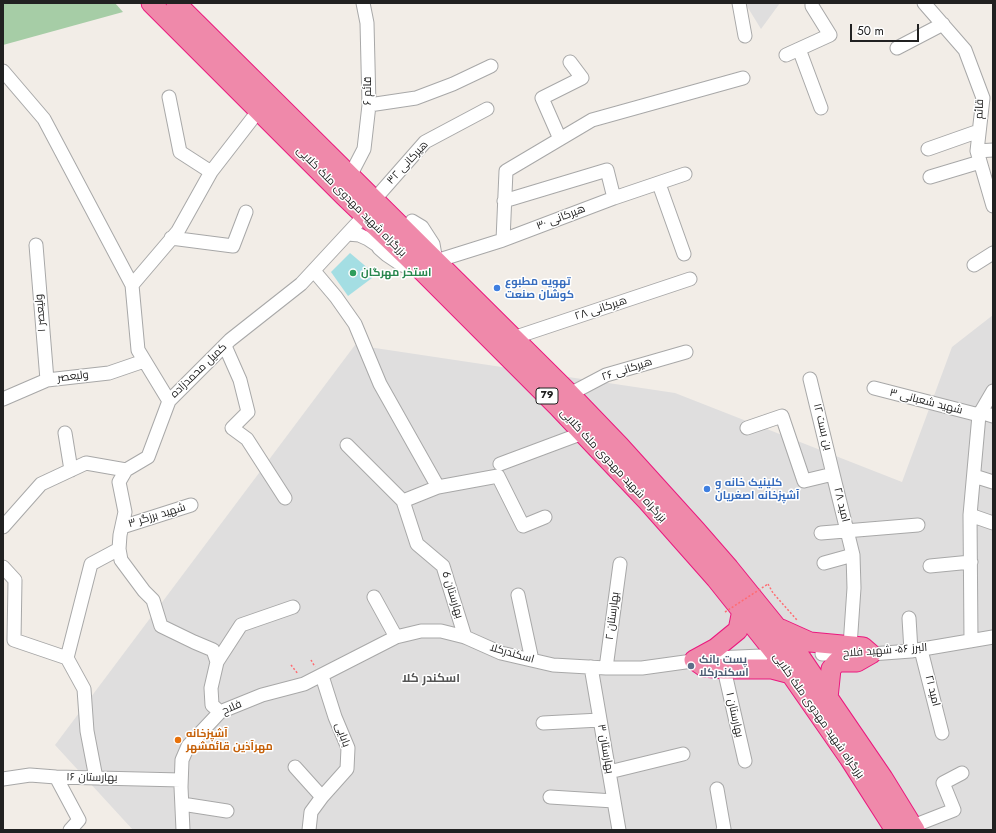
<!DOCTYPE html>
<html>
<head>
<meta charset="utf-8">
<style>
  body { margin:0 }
  #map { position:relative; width:996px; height:833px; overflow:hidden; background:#f2ede7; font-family:Jost,sans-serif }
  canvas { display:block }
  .frame { position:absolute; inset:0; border:4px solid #212121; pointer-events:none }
  .scale { position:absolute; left:850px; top:24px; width:69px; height:18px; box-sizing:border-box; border:2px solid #212121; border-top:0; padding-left:5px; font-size:12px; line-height:14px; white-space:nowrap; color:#212121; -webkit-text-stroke:3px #fff; paint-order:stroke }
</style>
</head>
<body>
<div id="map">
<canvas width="996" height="833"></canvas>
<div class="frame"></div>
<div class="scale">50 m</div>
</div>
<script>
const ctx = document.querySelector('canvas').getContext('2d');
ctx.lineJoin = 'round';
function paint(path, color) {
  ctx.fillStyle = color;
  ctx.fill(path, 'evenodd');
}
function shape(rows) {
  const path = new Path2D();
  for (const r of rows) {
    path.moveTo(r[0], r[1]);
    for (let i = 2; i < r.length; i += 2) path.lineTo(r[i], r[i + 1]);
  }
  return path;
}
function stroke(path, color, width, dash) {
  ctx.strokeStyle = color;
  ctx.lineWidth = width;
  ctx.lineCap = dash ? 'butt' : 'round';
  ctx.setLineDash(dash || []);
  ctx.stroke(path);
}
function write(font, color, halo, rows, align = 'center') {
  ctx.font = font + ' Jost,Cairo,sans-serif';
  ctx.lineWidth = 3;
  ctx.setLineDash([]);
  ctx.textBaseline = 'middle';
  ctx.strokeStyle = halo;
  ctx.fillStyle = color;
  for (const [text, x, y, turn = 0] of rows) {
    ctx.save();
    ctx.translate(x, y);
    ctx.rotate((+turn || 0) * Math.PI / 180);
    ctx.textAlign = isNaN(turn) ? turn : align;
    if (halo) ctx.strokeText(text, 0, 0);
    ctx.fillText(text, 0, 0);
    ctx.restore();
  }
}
const residential = shape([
  [745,3,780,3,761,29],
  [993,315,993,830,133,830,55,745,355,345,675,393,902,482,952,347]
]);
const cemetery = shape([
  [3,3,115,3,123,12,3,45]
]);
const water = shape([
  [350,253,376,275,348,296,331,272]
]);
const path = shape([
  [768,584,773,593,797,620],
  [311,660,315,667],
  [291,665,298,674]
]);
const minor = shape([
  [739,3,745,36],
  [924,3,965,50,983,98,977,151,993,206],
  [897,48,943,24],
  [799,49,821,108],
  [786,55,830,35,812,6,812,3],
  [3,71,44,119,132,285],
  [169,97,180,152,211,172],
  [369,105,416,98,453,84,491,66],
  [560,139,542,98,582,78,570,62],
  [928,149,979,131],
  [977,151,993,150],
  [350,176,364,149,369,105,367,23,363,3],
  [930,177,980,162],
  [659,184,684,254],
  [374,200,425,142,487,109],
  [504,201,607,170,614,198],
  [412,221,422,227,433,244,436,261,503,240,614,198,685,174],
  [348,234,359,235,368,239,377,245,379,248,387,255,402,265,418,270],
  [171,238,233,246,246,212],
  [503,240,506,171,592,120,743,78],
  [36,245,47,380],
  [974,265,993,253],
  [314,271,336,297,355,324,380,384,438,487],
  [513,338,690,279],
  [225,346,240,380,248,412,232,428,247,439,285,498],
  [810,379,833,474],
  [874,388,979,415],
  [570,394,606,375,686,352],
  [3,399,47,380,109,373,144,361],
  [169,401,138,350,132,285,178,231,211,172,259,110],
  [980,412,993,416],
  [747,428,782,416,804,481,833,474,853,555,854,588,850,646],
  [65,433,71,470],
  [347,445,403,501,417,544,443,566,465,637],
  [500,464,583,433],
  [974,476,993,482],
  [403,501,438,487,498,476,523,526,545,517],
  [970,515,993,523],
  [3,527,41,484,86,463,126,470],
  [122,527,191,505],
  [821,533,918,525],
  [824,563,853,555],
  [930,566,971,562],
  [3,567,15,580,14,640,67,658,91,564,119,549],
  [518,595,532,660],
  [374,597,396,637],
  [909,618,911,651],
  [971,641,970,515,979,415,993,391],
  [921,650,942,733],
  [822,654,871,654,911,651,993,637],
  [67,658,84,689,87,731,96,778],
  [217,662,213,650,194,642,161,626,153,600,144,591,121,560,119,549,120,535,125,512,119,482,126,470,148,457,169,401,230,340,301,284,364,216],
  [591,667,619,830],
  [606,668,620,564],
  [724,669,745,761],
  [220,712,212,705,211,688,217,662,241,625,293,607],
  [543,723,600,720],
  [295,767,322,797],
  [609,772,683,754],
  [56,777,79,820,70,830],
  [3,779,30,775,56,777,181,780],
  [717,789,724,829,723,830],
  [550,797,614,801],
  [182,804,227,811],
  [913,826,954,810,943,783,962,773],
  [183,830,181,787,182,760,188,746,220,712,262,695,304,684,396,637,421,631,441,631,465,637,501,653,553,665,606,668,642,668,714,658,762,656],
  [309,830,311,812,322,797,347,769,348,748,335,717,322,676]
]);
const highway = shape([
  [151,3,344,196,423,272,557,406,647,501,716,579,783,663,849,758,895,830],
  [176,3,570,394,620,446,696,530,729,568,797,652,883,778,915,830],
  [742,610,738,630,716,648,694,660,704,667,724,669,772,669,791,674],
  [781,629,810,642,863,647,871,654,857,662,837,662,831,669,828,698]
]);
const pathBridge = shape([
  [725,612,768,584]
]);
const markers = [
  [353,273,4,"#2e9e5b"],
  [497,288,4,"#3f7fe0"],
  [707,489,4,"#3f7fe0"],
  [691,666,4,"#5c6f8a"],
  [178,740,4,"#e8710a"]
];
const shields = [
  [547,396,22]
];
const shieldNames = [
  ["79",547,396]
];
const streetNames = [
  ["قائم ۶",368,91,-90],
  ["قائم",980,109,-88],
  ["هیرکانی ۳۲",408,163,-47],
  ["بزرگراه شهید مهدوی ملک کلایی",351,202,45],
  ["هیرکانی ۳۰",561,218,-21],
  ["هیرکانی ۲۸",601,309,-18],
  ["ولیعصر ۱",41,313,-95],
  ["هیرکانی ۲۶",627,370,-18],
  ["کمیل محمدزاده",199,371,-44],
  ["ولیعصر",73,377,-7],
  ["شهید شعبانی ۳",926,402,14],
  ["بن بست ۱۲",822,427,76],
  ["بزرگراه شهید مهدوی ملک کلایی",613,466,47],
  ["امید ۲۸",841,505,76],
  ["شهید برزگر ۳",157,516,-17],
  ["بهارستان 6",452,595,73],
  ["بهارستان ۲",613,616,-83],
  ["البرز ۵۶- شهید فلاح",885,651,-4],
  ["اسکندرکلا",512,654,16],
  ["امید ۲۱",932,691,76],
  ["فلاح",232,708,-24],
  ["بهارستان ۱",734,715,77],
  ["بزرگراه شهید مهدوی ملک کلایی",818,716,55],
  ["بابایی",342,735,70],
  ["بهارستان ۳",605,749,80],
  ["بهارستان ۱۶",92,778,1]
];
const leisureNames = [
  ["استخر مهرگان",361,273]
];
const shopNames = [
  ["تهویه مطبوع",505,282],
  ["کوشان صنعت",505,295],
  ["کلینیک خانه و",715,483],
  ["آشپزخانه اصغریان",715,496]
];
const serviceNames = [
  ["پست بانک",699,660],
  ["اسکندرکلا",699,673]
];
const foodNames = [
  ["آشپزخانه",186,734],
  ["مهرآذین قائمشهر",186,747]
];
const neighbourhoodNames = [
  ["اسکندر کلا",431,679]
];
paint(residential, '#dfdede');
paint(cemetery, '#a6cda6');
paint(water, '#a4dee3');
stroke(minor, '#a8a8a8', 15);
stroke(highway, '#eb197f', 21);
stroke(path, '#ff6b71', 1.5, [2, 2]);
stroke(minor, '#fff', 13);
stroke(highway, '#ef89aa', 19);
stroke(pathBridge, '#ff6b71', 1.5, [2, 2]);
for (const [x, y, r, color] of markers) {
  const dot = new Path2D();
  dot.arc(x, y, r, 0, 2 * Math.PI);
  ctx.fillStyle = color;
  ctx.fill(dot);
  stroke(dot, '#fff', 1.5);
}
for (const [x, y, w] of shields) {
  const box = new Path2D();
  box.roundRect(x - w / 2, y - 8, w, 16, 3);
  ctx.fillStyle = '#fff';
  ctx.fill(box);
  stroke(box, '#212121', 1);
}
write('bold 10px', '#212121', null, shieldNames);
write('11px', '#212121', '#fff', streetNames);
write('bold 11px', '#27864d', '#fff', leisureNames, 'left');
write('bold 11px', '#366cbe', '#fff', shopNames, 'left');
write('bold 11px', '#4e5e75', '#fff', serviceNames, 'left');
write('bold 11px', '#c56008', '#fff', foodNames, 'left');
write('bold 12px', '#545454', '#fff', neighbourhoodNames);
</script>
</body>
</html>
